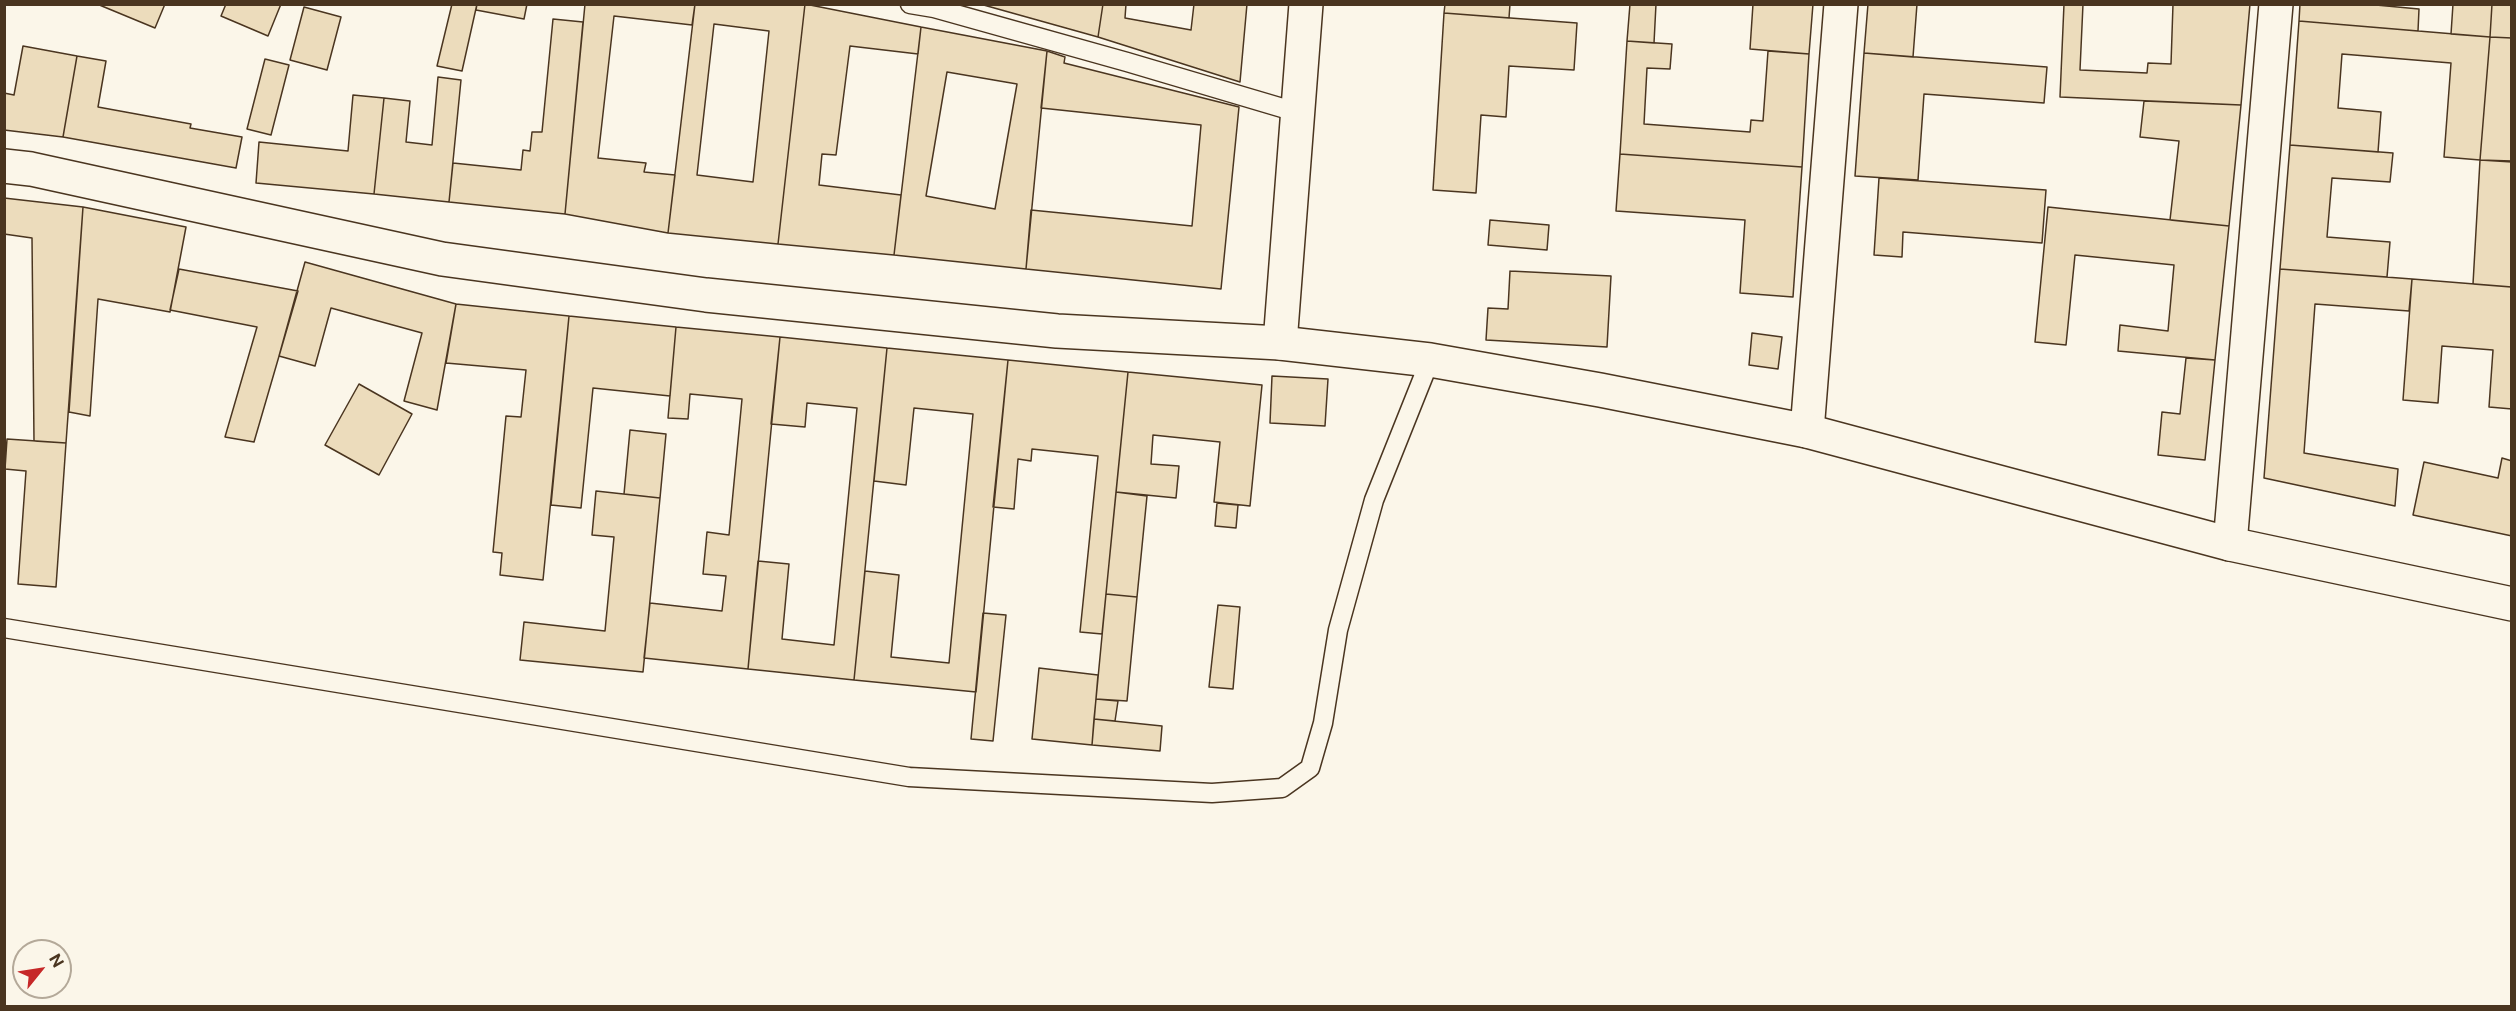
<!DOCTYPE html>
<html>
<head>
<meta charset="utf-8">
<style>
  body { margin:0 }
  #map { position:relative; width:2516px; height:1011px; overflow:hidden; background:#fbf6e9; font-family:"Public Sans",sans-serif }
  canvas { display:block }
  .frame { position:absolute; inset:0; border:6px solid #4a3520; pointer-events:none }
  .north { position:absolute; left:12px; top:939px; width:60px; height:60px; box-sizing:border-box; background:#fbf6e9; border:2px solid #b4a999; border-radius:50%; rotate:60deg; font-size:16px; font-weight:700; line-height:24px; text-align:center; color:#4a3520 }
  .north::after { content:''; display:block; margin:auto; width:21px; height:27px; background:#c62828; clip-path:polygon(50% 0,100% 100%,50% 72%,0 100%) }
</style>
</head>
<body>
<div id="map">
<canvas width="2516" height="1011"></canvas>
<div class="frame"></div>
<div class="north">N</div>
</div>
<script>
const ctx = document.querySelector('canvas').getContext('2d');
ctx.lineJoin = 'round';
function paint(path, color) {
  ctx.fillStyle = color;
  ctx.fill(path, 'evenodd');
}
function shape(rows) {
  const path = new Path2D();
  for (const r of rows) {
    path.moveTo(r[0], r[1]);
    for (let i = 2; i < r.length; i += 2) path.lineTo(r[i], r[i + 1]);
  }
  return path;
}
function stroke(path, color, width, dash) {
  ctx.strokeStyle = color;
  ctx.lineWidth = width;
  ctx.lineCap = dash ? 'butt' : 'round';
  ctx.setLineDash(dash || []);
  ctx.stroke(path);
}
const building = shape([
  [97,4,165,4,155,28,97,4],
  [226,4,253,5,281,4,268,36,221,16,226,4],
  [452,4,477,4,462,71,437,66,452,4],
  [477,4,527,4,524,19,476,10,477,4],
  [585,4,695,4,692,25,614,16,598,158,646,163,644,172,675,175,668,233,565,214,585,4],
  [695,4,805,4,778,244,668,233,695,4],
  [714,24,769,31,753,182,697,175,714,24],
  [805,4,921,27,918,54,850,46,836,155,822,154,819,185,901,195,894,255,778,244,805,4],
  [980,4,1103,4,1098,37,980,4],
  [1103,4,1126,4,1125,18,1191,30,1194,4,1247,4,1240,82,1098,37,1103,4],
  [1445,4,1510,4,1509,18,1444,13,1445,4],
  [1630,4,1656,4,1654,43,1627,41,1630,4],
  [1753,4,1813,4,1809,54,1750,49,1753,4],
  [1868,4,1917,4,1913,57,1864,53,1868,4],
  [2064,4,2083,4,2080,70,2147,73,2148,63,2171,64,2173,4,2250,4,2241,105,2060,97,2064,4],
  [2300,4,2365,4,2419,9,2418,31,2299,21,2300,4],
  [2453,4,2492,4,2490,37,2451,34,2453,4],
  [2492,4,2512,4,2512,38,2490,37,2492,4],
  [304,7,341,17,327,70,290,60,304,7],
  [1444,13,1577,23,1574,70,1509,66,1506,117,1481,115,1476,193,1433,190,1444,13],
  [553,19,583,22,565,214,449,202,453,163,521,170,523,150,530,151,532,132,542,132,553,19],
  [2299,21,2490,37,2480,160,2444,157,2451,63,2342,54,2338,108,2381,112,2378,152,2290,145,2299,21],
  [921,27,1047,51,1026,269,894,255,921,27],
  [947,72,1017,84,995,209,926,196,947,72],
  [2490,37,2512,38,2512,162,2480,160,2490,37],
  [1627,41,1672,44,1670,69,1647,68,1644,124,1750,132,1751,120,1763,121,1768,51,1809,54,1802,167,1620,154,1627,41],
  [23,46,77,56,63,137,4,130,4,93,14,95,23,46],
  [1047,51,1065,57,1064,63,1239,107,1221,289,1026,269,1031,210,1192,226,1201,125,1041,108,1047,51],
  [1864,53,2047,67,2044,103,1924,94,1918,180,1855,176,1864,53],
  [77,56,106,61,98,107,191,124,190,128,242,137,236,168,63,137,77,56],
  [265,59,289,65,271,135,247,129,265,59],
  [438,77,461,80,449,202,374,194,384,98,410,101,406,142,432,145,438,77],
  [353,95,384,98,374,194,256,183,259,142,348,151,353,95],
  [2144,101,2241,105,2229,226,2170,220,2179,141,2140,137,2144,101],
  [2290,145,2393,153,2390,182,2332,178,2327,237,2390,242,2387,277,2280,269,2290,145],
  [1620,154,1802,167,1793,297,1740,293,1745,220,1616,211,1620,154],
  [2480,160,2512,161,2511,287,2473,284,2480,160],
  [1879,178,2046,190,2042,243,1903,232,1902,257,1874,255,1879,178],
  [4,198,83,207,66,443,34,441,32,238,4,234,4,198],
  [83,207,186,227,170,312,98,299,90,416,69,412,83,207],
  [2048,207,2229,226,2215,360,2118,351,2120,325,2168,331,2174,265,2075,255,2066,345,2035,342,2048,207],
  [1490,220,1549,225,1547,250,1488,245,1490,220],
  [305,262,456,304,437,410,404,401,422,333,331,308,315,366,279,356,305,262],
  [179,269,298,291,254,442,225,437,257,327,170,310,179,269],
  [2280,269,2412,279,2409,311,2315,304,2304,453,2398,469,2395,506,2264,478,2280,269],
  [1510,271,1611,276,1607,347,1486,340,1488,308,1508,309,1510,271],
  [2412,279,2512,287,2512,409,2489,407,2493,350,2442,346,2438,403,2403,400,2412,279],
  [456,304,569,316,543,580,500,575,502,553,493,552,506,416,521,417,526,370,446,363,456,304],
  [569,316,676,327,670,396,593,388,581,508,551,505,569,316],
  [676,327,780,337,748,669,644,658,650,603,722,611,726,576,703,574,707,532,729,535,742,399,690,394,688,419,668,418,676,327],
  [1752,333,1782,337,1778,369,1749,365,1752,333],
  [780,337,887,348,854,680,748,669,758,561,789,564,782,639,834,645,857,408,807,403,805,427,771,424,780,337],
  [887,348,1008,360,976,692,854,680,865,571,899,575,891,657,949,663,973,414,914,408,906,485,874,481,887,348],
  [2186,358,2215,360,2205,460,2158,455,2162,412,2180,414,2186,358],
  [1008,360,1128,372,1102,634,1080,632,1098,456,1032,449,1031,461,1018,459,1014,509,993,507,1008,360],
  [1128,372,1262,385,1250,506,1214,502,1220,442,1153,435,1151,464,1179,466,1176,498,1116,492,1128,372],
  [1272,376,1328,379,1325,426,1270,423,1272,376],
  [359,384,412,414,379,475,325,445,359,384],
  [630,430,666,434,660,498,624,494,630,430],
  [7,439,66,443,56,587,18,584,26,471,5,469,7,439],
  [2502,458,2512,461,2512,536,2413,515,2424,462,2498,478,2502,458],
  [596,491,660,498,643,672,520,660,524,622,605,631,614,537,592,535,596,491],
  [1116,492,1147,496,1137,597,1106,594,1116,492],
  [1217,503,1238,505,1236,528,1215,526,1217,503],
  [1106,594,1137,597,1127,701,1096,699,1106,594],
  [1218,605,1240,607,1233,689,1209,687,1218,605],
  [983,613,1006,615,993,741,971,739,983,613],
  [1039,668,1098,675,1092,745,1032,739,1039,668],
  [1096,699,1118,701,1115,721,1094,719,1096,699],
  [1094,719,1162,726,1160,751,1092,745,1094,719]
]);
const lane = shape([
  [910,4,934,8,1127,62,1296,112],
  [4,628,909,777,1212,793,1282,788,1310,768,1323,723,1338,630,1374,500,1430,360]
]);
const street = shape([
  [1280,343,1306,4],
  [1807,431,1841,4],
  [2230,544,2276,4]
]);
const secondary = shape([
  [4,166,31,169,442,259,706,295,1057,331,1280,343,1430,360,1600,390,1807,431,2230,544,2512,604]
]);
paint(building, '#ecdcbc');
stroke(building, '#4a3520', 1.5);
stroke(lane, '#4a3520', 21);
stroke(street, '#4a3520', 36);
stroke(secondary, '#4a3520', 36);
stroke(lane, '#fbf6e9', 18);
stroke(street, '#fbf6e9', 33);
stroke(secondary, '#fbf6e9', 33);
</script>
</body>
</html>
